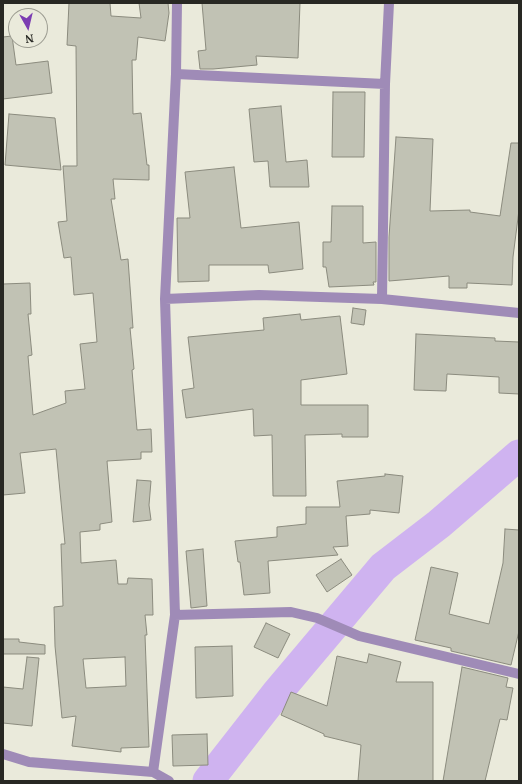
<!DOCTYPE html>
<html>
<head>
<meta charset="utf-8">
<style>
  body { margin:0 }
  #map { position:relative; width:522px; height:784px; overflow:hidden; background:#eaeadb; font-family:"PT Serif",serif }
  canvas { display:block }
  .frame { position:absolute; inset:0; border:4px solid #282823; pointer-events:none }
  .north { position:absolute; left:8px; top:8px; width:40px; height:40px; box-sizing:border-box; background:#eaeadb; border:1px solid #9c9c91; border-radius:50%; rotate:172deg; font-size:11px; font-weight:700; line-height:16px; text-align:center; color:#282823 }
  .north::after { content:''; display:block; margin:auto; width:14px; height:18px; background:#7c3db2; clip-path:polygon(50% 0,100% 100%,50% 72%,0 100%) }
</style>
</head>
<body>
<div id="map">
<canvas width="522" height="784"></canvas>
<div class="frame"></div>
<div class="north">N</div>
</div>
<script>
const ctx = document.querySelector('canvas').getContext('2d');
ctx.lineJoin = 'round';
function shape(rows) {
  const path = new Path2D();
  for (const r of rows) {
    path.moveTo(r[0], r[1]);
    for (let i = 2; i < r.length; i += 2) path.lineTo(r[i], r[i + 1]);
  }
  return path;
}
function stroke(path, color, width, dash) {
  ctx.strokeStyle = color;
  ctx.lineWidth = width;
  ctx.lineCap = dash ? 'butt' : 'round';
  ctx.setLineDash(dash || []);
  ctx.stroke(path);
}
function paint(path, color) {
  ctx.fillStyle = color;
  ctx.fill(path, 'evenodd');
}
const river = shape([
  [208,781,276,694,383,567,439,524,519,455]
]);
const building = shape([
  [69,3,110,3,111,16,141,18,139,3,168,3,169,13,165,41,138,37,136,60,132,60,133,114,141,113,147,165,149,165,149,180,113,179,115,199,111,199,121,260,128,259,133,328,130,328,134,369,132,370,137,430,151,429,152,452,141,452,141,459,107,461,112,522,100,524,100,530,80,532,81,563,116,560,118,584,127,584,128,578,152,579,153,615,145,615,147,635,145,635,149,747,121,748,121,752,72,746,76,716,62,718,55,646,54,607,63,606,61,544,65,544,56,449,20,453,25,493,3,495,3,284,30,283,31,314,28,314,32,355,28,356,33,415,66,403,65,391,85,389,80,344,97,342,93,293,74,295,71,257,64,258,58,222,67,221,63,166,77,166,76,46,67,45,69,3],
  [125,657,126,686,86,688,83,659,125,657],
  [202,3,300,3,298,58,256,56,257,65,213,69,200,69,198,51,206,50,202,3],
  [12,36,16,65,48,61,52,93,3,99,3,37,12,36],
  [333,92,365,92,364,157,332,157,333,92],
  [281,106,286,162,307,160,309,187,270,187,268,161,254,162,249,109,281,106],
  [9,114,55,118,61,170,5,165,9,114],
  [396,137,433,139,430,211,470,210,470,212,500,216,511,143,519,143,519,210,513,257,512,285,467,283,467,288,449,288,449,276,389,281,389,237,396,137],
  [234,167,241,228,299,222,303,269,269,273,268,265,209,265,209,281,178,282,177,218,190,218,185,172,234,167],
  [332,206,363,206,363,243,376,242,376,282,373,282,374,285,329,287,326,267,323,267,323,242,331,242,332,206],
  [353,308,366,310,364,325,351,323,353,308],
  [300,314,301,320,340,316,347,374,301,380,301,405,368,405,368,437,342,437,342,434,305,435,306,496,273,496,272,435,254,436,253,409,186,418,182,390,194,388,188,337,264,330,263,318,300,314],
  [416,334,495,338,495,341,519,342,519,394,499,393,499,377,447,374,446,391,414,390,416,334],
  [385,474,403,476,399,513,370,510,370,514,346,516,348,546,333,547,338,555,268,561,270,593,244,595,240,562,238,562,235,541,277,537,277,527,306,524,306,507,340,507,337,481,385,476,385,474],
  [137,480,151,481,149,505,151,520,133,522,137,480],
  [505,529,519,530,519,631,511,665,451,651,451,648,415,640,431,567,458,573,449,614,489,624,503,563,505,529],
  [203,549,207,606,191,608,186,551,203,549],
  [341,559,352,575,327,592,316,575,341,559],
  [266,623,290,634,278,658,254,647,266,623],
  [3,639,19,639,19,642,45,645,45,654,3,654,3,639],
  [232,646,233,696,196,698,195,647,232,646],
  [369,654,401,662,396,682,433,682,433,781,358,781,361,745,324,736,324,734,281,715,291,692,327,706,337,656,367,663,369,654],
  [27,657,39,658,32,726,3,723,3,687,23,689,27,657],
  [462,667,508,678,506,687,513,688,507,720,500,719,485,781,443,781,462,667],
  [207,734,208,765,173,766,172,735,207,734]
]);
const minor = shape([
  [176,74,385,84],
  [165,299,259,295,382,299,519,313],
  [382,299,385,84,389,3],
  [175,615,291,612,317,618,359,636,519,674],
  [3,754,29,762,153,772,169,781],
  [153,772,175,615,165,299,176,74,177,3]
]);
stroke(river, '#cfb3f0', 31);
paint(building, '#c1c2b4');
stroke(building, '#8b8b7e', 1);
stroke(minor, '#9f8bb7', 10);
</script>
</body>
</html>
